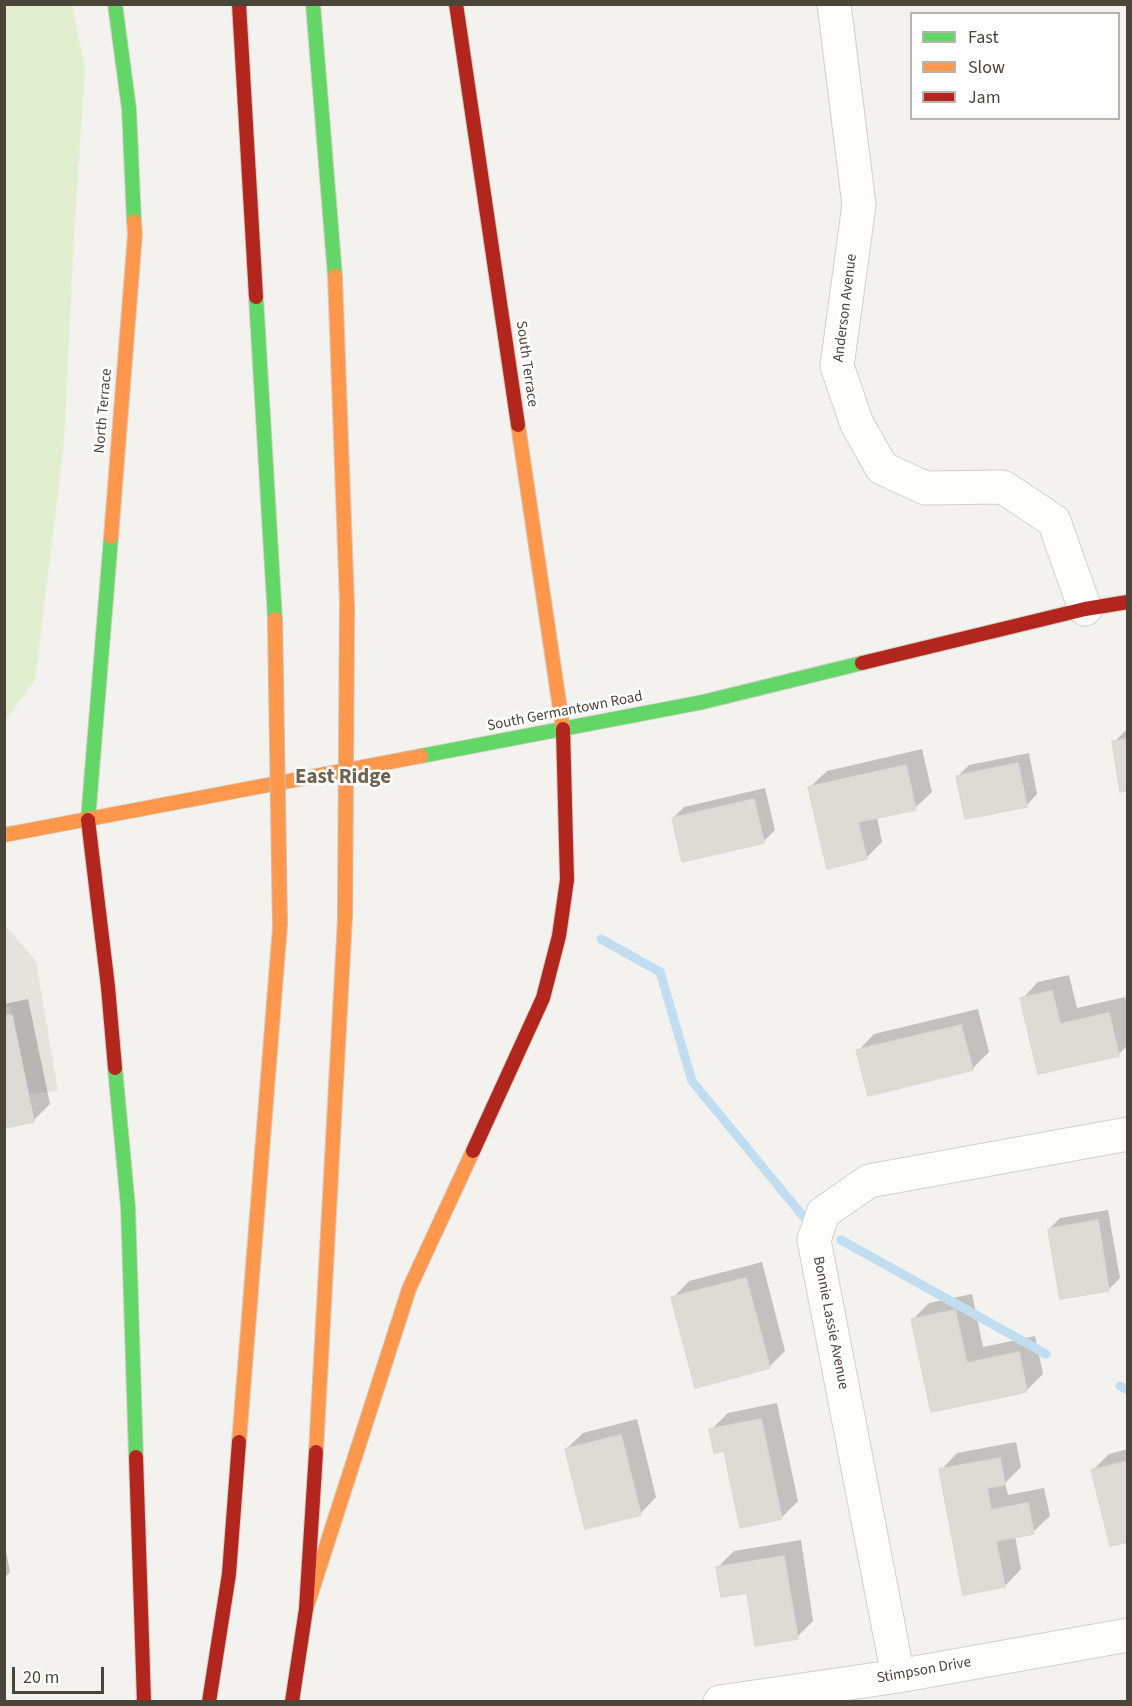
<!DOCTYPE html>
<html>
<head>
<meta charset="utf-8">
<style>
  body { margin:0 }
  #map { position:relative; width:1132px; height:1706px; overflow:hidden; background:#f4f2ee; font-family:"Source Sans 3",sans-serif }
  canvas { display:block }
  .frame { position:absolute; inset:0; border:6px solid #4b4439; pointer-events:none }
  .legend { position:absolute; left:910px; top:12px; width:210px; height:108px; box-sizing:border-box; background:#fff; border:2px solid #b7b4b0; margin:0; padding:8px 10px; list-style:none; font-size:18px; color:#4b4439 }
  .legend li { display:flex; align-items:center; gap:12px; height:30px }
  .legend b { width:30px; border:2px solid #b7b4b0 }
  .scale { position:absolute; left:12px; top:1667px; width:92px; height:27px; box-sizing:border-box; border:3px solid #4b4439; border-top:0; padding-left:8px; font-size:18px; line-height:21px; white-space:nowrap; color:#4b4439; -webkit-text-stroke:4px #fff; paint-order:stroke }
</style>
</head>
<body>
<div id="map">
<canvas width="1132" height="1706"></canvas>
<div class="frame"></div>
<ul class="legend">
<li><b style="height:8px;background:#63d668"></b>Fast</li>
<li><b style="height:8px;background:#ff974d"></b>Slow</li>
<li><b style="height:8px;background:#b3261e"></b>Jam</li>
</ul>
<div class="scale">20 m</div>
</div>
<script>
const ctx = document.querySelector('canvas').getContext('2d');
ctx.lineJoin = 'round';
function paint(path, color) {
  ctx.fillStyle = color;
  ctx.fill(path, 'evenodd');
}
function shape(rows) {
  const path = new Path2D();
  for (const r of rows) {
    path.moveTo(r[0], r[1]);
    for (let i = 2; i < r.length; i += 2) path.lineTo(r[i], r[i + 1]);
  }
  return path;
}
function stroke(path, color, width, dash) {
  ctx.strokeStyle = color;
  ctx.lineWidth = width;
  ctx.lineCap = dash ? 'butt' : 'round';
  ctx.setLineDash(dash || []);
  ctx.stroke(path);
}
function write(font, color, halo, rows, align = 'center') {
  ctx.font = font + ' "Source Sans 3",sans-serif';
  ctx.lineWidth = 5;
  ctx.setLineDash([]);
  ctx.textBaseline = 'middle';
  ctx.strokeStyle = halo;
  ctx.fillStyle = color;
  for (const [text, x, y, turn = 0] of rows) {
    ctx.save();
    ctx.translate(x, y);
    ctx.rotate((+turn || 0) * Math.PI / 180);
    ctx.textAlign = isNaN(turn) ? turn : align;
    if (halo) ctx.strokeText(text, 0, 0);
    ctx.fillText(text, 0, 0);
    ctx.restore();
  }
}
const green = shape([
  [5,4,72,5,85,69,74,236,64,443,35,680,5,721]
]);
const parking = shape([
  [4,924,36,961,58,1091,28,1094,10,1007,5,1007]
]);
const shadow = shape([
  [1128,730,1128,789,1114,742,1125,731],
  [922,749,932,792,915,808,877,817,882,842,866,858,810,787,827,771],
  [1029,753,1037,794,1026,806,958,776,969,765],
  [765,788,775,830,764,841,683,860,673,818,684,807],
  [1069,975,1077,1008,1125,997,1128,1006,1128,1045,1119,1054,1039,1073,1022,999,1038,982],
  [28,999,50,1104,33,1121,4,1126,4,1004],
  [978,1009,989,1052,972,1069,858,1051,874,1034],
  [1108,1210,1120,1278,1109,1289,1061,1297,1049,1229,1060,1218],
  [762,1262,785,1351,769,1367,673,1298,689,1281],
  [972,1294,983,1347,1035,1336,1043,1374,1026,1391,932,1410,913,1319,929,1303],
  [777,1403,798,1501,781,1518,711,1430,728,1413],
  [637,1419,656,1497,640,1514,566,1449,583,1433],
  [1016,1442,1021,1467,1005,1483,1008,1495,1044,1488,1050,1516,1033,1532,1015,1536,1021,1569,1005,1586,941,1470,957,1453],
  [1128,1449,1128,1540,1093,1470,1109,1454],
  [4,1540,10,1572,4,1578],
  [801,1540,813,1621,797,1637,748,1591,718,1567,734,1551]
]);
const stream = shape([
  [601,939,660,972,692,1081,807,1221],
  [841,1240,1046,1354],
  [1120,1386,1128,1390]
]);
const building = shape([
  [1128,739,1128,790,1120,792,1112,741,1128,739],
  [1018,763,1027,807,965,819,956,776,1018,763],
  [906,765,916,810,858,822,867,859,827,869,808,787,906,765],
  [754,799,764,843,682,862,672,818,754,799],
  [1052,991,1060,1024,1109,1013,1119,1056,1038,1074,1020,998,1052,991],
  [12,1015,34,1122,4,1128,4,1016,12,1015],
  [961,1025,973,1070,868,1096,856,1050,961,1025],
  [1098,1220,1109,1291,1060,1299,1048,1229,1098,1220],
  [746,1278,770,1368,695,1388,671,1297,746,1278],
  [955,1310,967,1363,1019,1352,1027,1392,931,1412,911,1319,955,1310],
  [761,1419,782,1519,740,1528,724,1451,714,1453,709,1429,761,1419],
  [621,1435,641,1515,585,1529,565,1449,621,1435],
  [1000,1458,1005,1485,987,1488,991,1510,1028,1503,1034,1534,996,1541,1005,1587,963,1595,939,1469,1000,1458],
  [1128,1461,1128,1542,1110,1546,1091,1470,1128,1461],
  [784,1556,798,1639,755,1646,747,1593,721,1597,716,1567,784,1556]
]);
const street = shape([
  [834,4,859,205,837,366,857,424,882,468,925,488,1003,487,1054,521,1085,609],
  [898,1676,814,1240,823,1213,869,1181,1128,1134],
  [720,1702,898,1676,1128,1635]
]);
const fast = shape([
  [115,4,129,109,134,221],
  [313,4,335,276],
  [256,297,275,619],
  [421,756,703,702,862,663],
  [88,820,111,537],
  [115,1068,128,1207,136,1457]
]);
const slow = shape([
  [335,276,347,604],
  [518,425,563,729],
  [111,537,135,234,134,221],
  [4,835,421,756],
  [239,1442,280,926],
  [316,1452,345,918],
  [306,1609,409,1289,473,1151]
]);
const jam = shape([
  [239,4,256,297],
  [456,4,518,425],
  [862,663,1085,609,1128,602],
  [88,820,108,987,115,1068],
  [473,1151,543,998,559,936,567,880,563,729],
  [136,1457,144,1702],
  [209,1702,229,1574,239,1442],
  [292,1702,306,1609,316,1452]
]);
const slowBridge = shape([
  [275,619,280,926],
  [345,918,347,604]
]);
const streetNames = [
  ["Anderson Avenue",846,308,-83],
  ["South Terrace",526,364,82],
  ["North Terrace",104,411,-85],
  ["South Germantown Road",565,712,-11],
  ["Bonnie Lassie Avenue",830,1323,79],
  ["Stimpson Drive",924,1671,-10]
];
const districtNames = [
  ["East Ridge",343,778]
];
paint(green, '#e1eecf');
paint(parking, '#e6e3df');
paint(shadow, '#0003');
stroke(stream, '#c0ddf1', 9);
paint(building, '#dedbd6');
stroke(building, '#dcd9d4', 1.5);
stroke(street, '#d2d0cb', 35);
stroke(fast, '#d3cfc5', 16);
stroke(slow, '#d3cfc5', 16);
stroke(jam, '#d3cfc5', 16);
stroke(street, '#fdfdfc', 33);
stroke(fast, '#63d668', 14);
stroke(slow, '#ff974d', 14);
stroke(jam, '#b3261e', 14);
stroke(slowBridge, '#ccbfa9', 16, []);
stroke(slowBridge, '#ff974d', 14);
write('15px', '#4b4439', '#fff', streetNames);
write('bold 21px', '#6e6250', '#fff', districtNames);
</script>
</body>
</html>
